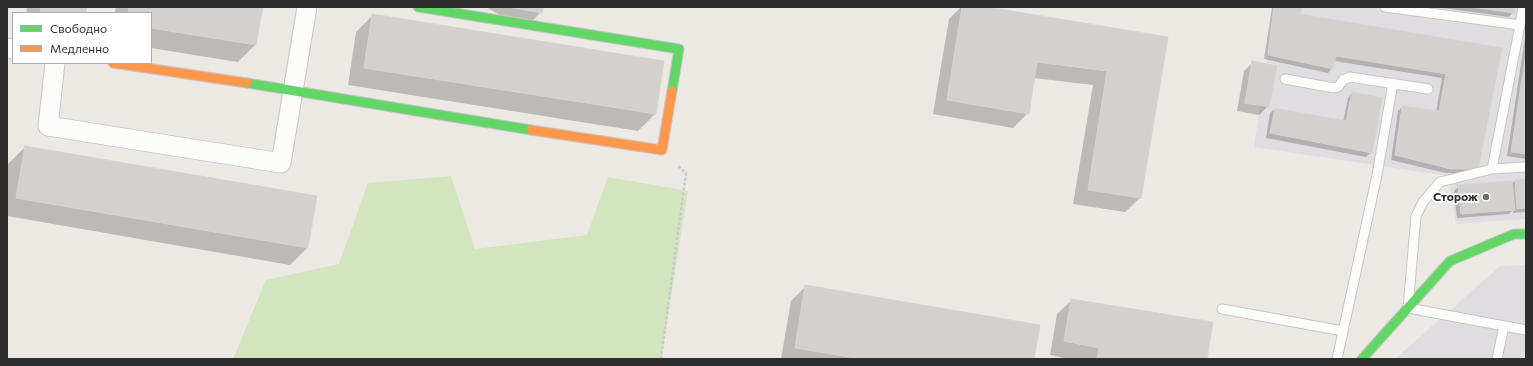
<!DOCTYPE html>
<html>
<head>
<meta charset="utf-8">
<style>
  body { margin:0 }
  #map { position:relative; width:1533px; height:366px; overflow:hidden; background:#ece8e4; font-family:Commissioner,sans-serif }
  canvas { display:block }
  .frame { position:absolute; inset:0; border:8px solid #2e2e2e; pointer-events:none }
  .legend { position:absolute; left:12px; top:12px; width:140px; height:52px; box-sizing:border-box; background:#fff; border:1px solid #ababab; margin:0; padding:5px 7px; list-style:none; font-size:12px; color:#2e2e2e }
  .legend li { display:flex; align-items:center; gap:8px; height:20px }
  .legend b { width:20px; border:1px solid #ababab }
</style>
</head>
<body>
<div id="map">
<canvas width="1533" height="366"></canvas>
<div class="frame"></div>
<ul class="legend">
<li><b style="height:5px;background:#63d668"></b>Свободно</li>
<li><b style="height:5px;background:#ff974d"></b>Медленно</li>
</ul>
</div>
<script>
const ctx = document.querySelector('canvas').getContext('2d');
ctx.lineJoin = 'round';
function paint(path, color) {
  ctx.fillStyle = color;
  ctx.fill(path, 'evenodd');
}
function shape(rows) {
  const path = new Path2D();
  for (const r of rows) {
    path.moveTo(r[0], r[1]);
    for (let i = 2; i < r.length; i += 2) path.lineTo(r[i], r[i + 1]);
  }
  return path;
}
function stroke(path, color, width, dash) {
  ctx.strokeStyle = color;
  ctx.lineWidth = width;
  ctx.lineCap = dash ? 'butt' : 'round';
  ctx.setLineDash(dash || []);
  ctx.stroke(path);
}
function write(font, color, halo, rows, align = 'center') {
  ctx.font = font + ' Commissioner,sans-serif';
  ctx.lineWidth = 3.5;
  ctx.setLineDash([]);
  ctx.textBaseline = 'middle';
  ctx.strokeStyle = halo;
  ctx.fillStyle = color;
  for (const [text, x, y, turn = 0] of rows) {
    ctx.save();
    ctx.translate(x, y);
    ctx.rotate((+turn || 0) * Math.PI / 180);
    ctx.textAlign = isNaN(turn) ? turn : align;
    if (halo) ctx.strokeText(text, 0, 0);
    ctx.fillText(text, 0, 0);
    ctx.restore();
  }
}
const industrial = shape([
  [1275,7,1526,7,1526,219,1456,224,1448,176,1254,147],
  [1526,265,1526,359,1395,359,1500,266]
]);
const green = shape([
  [451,176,475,249,587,235,608,177,688,191,661,359,233,359,266,280,339,264,368,183]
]);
const shadow = shape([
  [27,7,86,7,85,13,26,13],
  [116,7,262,7,255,45,238,62,151,48,151,13,115,13],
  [486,7,542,7,541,12,524,29],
  [961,7,981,7,1166,38,1140,198,1125,212,1073,204,1093,85,1034,78,1028,113,1013,128,933,114,949,19],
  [1272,7,1301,7,1299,15,1501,49,1477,168,1472,173,1446,173,1391,160,1398,111,1402,107,1436,112,1442,78,1334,61,1332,68,1328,73,1264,59],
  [1435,7,1514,7,1513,12,1509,17],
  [373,15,663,62,655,114,638,131,348,85,356,32],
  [1526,31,1526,159,1507,156],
  [1253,62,1268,106,1259,115,1237,111,1244,71],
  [1352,93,1371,152,1366,157,1266,138,1270,113,1275,109,1343,122,1348,98],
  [25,147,316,197,307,248,290,265,7,216,8,164],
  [1526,180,1526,212,1513,213,1513,210,1509,214,1457,218,1454,191,1459,186,1511,184,1515,181],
  [806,286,1033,359,781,359,791,301],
  [1072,300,1206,359,1069,359,1050,355,1057,314]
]);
const building = shape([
  [41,7,87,7,86,13,40,13,41,7],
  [129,7,263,7,256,45,151,28,151,13,128,13,129,7],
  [509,7,543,7,542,13,509,7],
  [962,7,987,7,1168,37,1141,198,1088,190,1107,71,1037,62,1029,114,947,100,962,7],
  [1274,7,1300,14,1502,48,1478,169,1451,169,1395,155,1402,106,1439,111,1446,74,1336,56,1333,69,1268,55,1274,7],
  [1275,7,1302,7,1300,14,1275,7],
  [1471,7,1515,7,1514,13,1471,7],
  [372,14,664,61,656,114,364,68,372,14],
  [1526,53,1526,154,1511,152,1526,53],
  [1252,61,1277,66,1269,107,1245,103,1252,61],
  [1352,92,1382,98,1372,153,1270,133,1275,108,1346,121,1352,92],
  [25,146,317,196,308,248,16,198,25,146],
  [1526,179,1526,208,1517,209,1515,180,1526,179],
  [1512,181,1515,210,1461,214,1458,185,1512,181],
  [805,285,1040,325,1034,359,861,359,795,348,805,285],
  [1071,299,1213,322,1207,359,1097,359,1099,348,1064,341,1071,299]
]);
const path = shape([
  [661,359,686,173,677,165]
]);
const lane = shape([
  [1385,7,1520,25,1523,7],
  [1520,25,1492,169,1526,167],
  [1285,79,1334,88,1338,87,1343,80,1350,77,1428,89],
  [1492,169,1440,182,1423,202,1416,216,1408,308,1526,330],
  [1222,309,1343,331],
  [1337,359,1377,175,1393,83],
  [1497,359,1504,326]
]);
const street = shape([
  [7,48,13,49],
  [55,63,48,126,281,163,307,7]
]);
const fast = shape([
  [418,7,679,49,672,91],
  [247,83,531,130],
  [1362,359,1450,261,1514,234,1526,234]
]);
const slow = shape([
  [113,63,247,83],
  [531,130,662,150,672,91]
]);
const markers = [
  [1486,197,4,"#706f6e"]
];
const poiNames = [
  ["Сторож",1478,197]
];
paint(industrial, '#dfdddf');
paint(green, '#d3e5be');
paint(shadow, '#0003');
paint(building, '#d3d0cd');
stroke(building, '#d7d3d0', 1);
stroke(lane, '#c8c6c6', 11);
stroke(street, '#c8c6c6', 21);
stroke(fast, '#c8c6c6', 11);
stroke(slow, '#c8c6c6', 11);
stroke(path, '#cbcaca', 2.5, [3, 2]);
stroke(lane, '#fcfcfb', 9);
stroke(street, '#fcfcfb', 19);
stroke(fast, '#63d668', 9);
stroke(slow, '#ff974d', 9);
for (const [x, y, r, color] of markers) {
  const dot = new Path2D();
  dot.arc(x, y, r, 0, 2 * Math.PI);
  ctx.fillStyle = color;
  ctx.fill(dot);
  stroke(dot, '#fff', 1.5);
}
write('bold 12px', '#2e2e2e', '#fff', poiNames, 'right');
</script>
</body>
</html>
